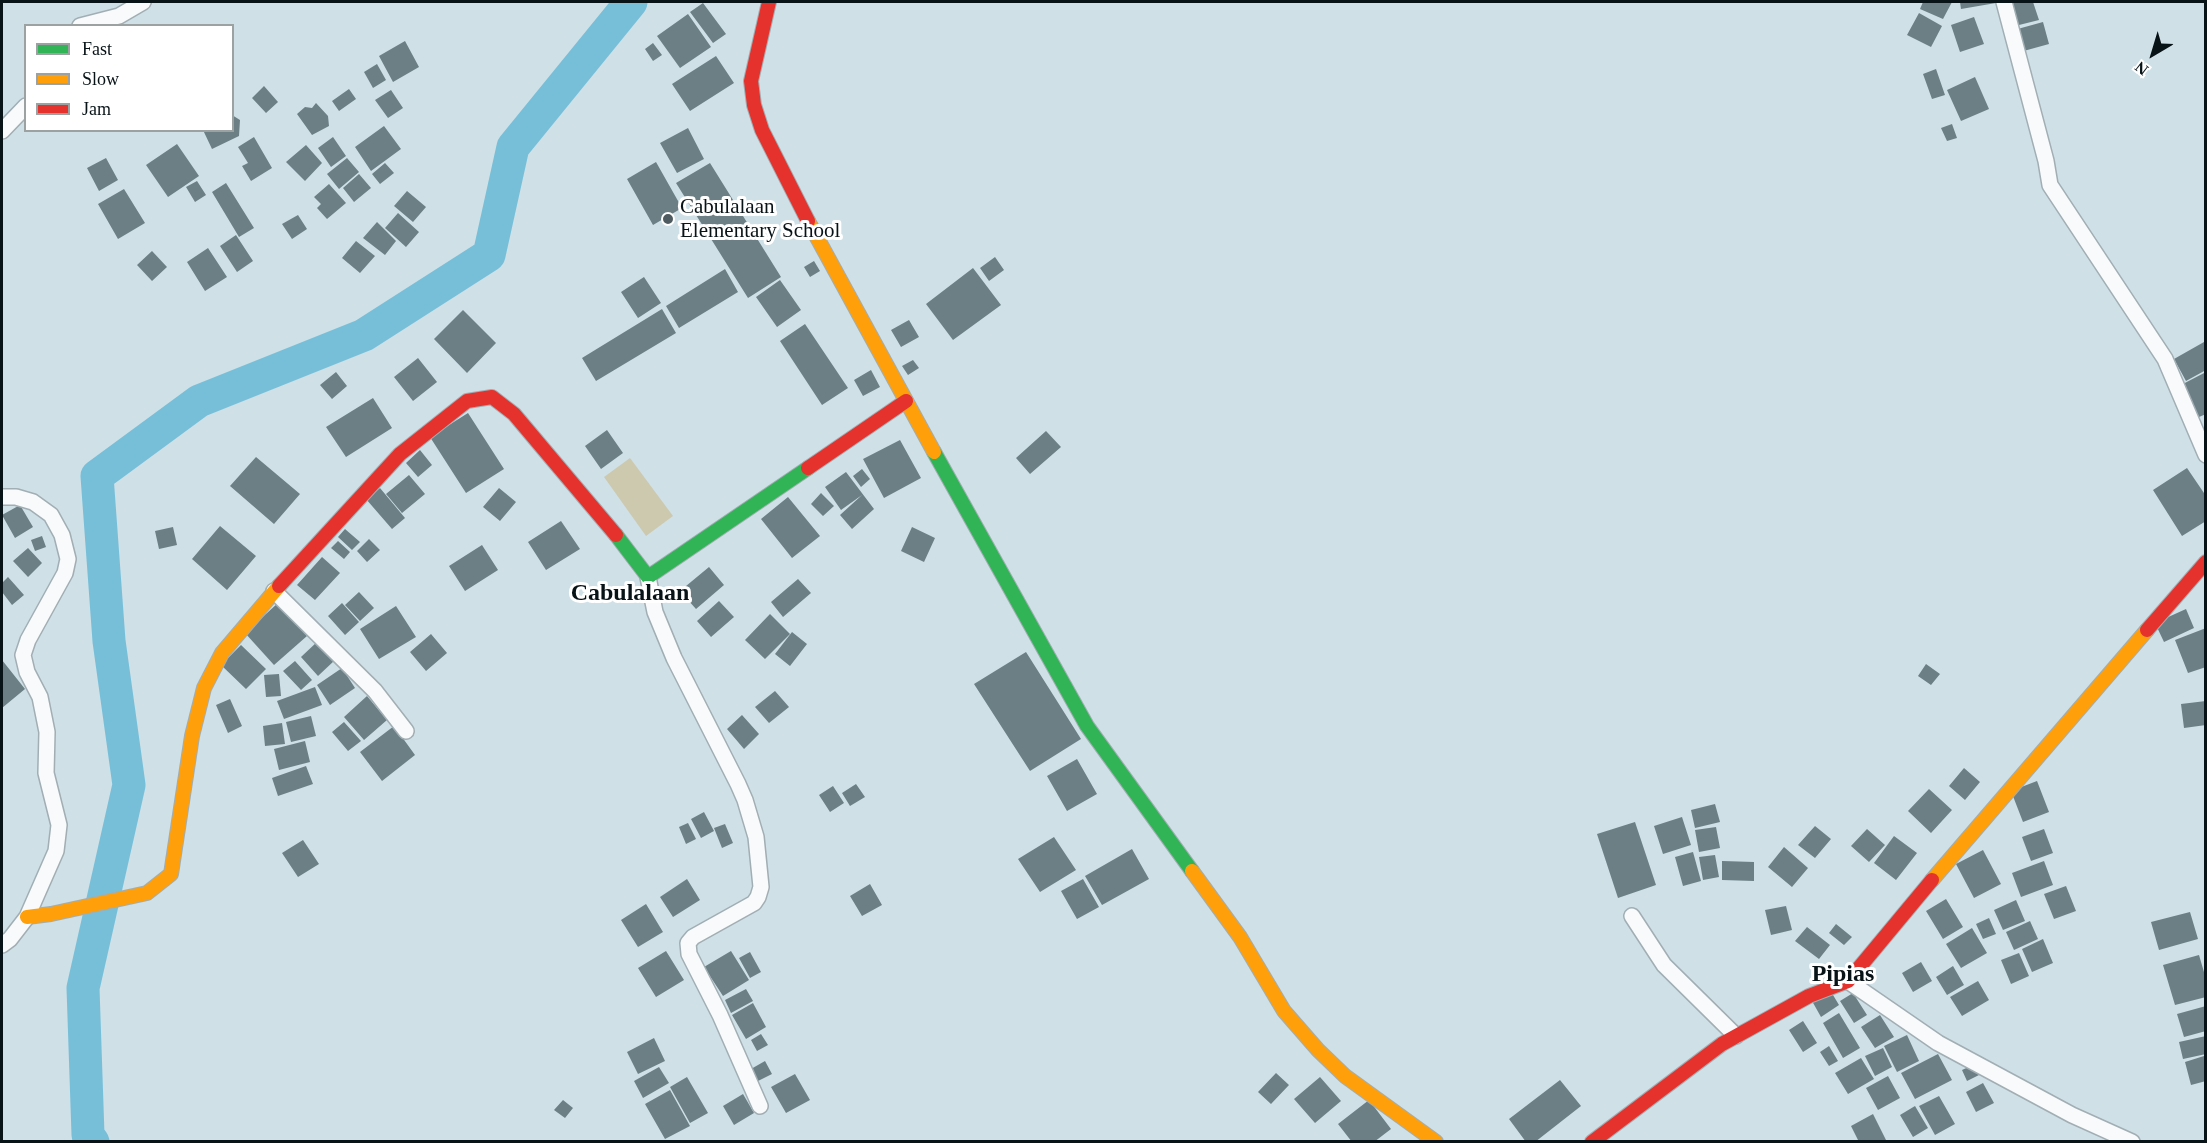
<!DOCTYPE html>
<html>
<head>
<meta charset="utf-8">
<style>
  body { margin:0 }
  #map { position:relative; width:2207px; height:1143px; overflow:hidden; background:#cfe0e7; font-family:Georgia,serif }
  canvas { display:block }
  .frame { position:absolute; inset:0; border:3px solid #081317; pointer-events:none }
  .legend { position:absolute; left:24px; top:24px; width:210px; height:108px; box-sizing:border-box; background:#fff; border:2px solid #9ca1a2; margin:0; padding:8px 10px; list-style:none; font-size:18px; color:#081317 }
  .legend li { display:flex; align-items:center; gap:12px; height:30px }
  .legend b { width:30px; border:2px solid #9ca1a2 }
  .north { position:absolute; left:2123px; top:24px; width:60px; height:60px; -webkit-text-stroke:4px #fff; paint-order:stroke; rotate:218deg; font-size:16px; font-weight:700; line-height:24px; text-align:center; color:#081317 }
  .north::after { content:''; display:block; margin:auto; width:21px; height:27px; background:#081317; clip-path:polygon(50% 0,100% 100%,50% 72%,0 100%) }
</style>
</head>
<body>
<div id="map">
<canvas width="2207" height="1143"></canvas>
<div class="frame"></div>
<ul class="legend">
<li><b style="height:8px;background:#30b455"></b>Fast</li>
<li><b style="height:8px;background:#ff9f0a"></b>Slow</li>
<li><b style="height:8px;background:#e5322d"></b>Jam</li>
</ul>
<div class="north">N</div>
</div>
<script>
const ctx = document.querySelector('canvas').getContext('2d');
ctx.lineJoin = 'round';
function paint(path, color) {
  ctx.fillStyle = color;
  ctx.fill(path, 'evenodd');
}
function shape(rows) {
  const path = new Path2D();
  for (const r of rows) {
    path.moveTo(r[0], r[1]);
    for (let i = 2; i < r.length; i += 2) path.lineTo(r[i], r[i + 1]);
  }
  return path;
}
function stroke(path, color, width, dash) {
  ctx.strokeStyle = color;
  ctx.lineWidth = width;
  ctx.lineCap = dash ? 'butt' : 'round';
  ctx.setLineDash(dash || []);
  ctx.stroke(path);
}
function write(font, color, halo, rows, align = 'center') {
  ctx.font = font + ' Georgia,serif';
  ctx.lineWidth = 6;
  ctx.setLineDash([]);
  ctx.textBaseline = 'middle';
  ctx.strokeStyle = halo;
  ctx.fillStyle = color;
  for (const [text, x, y, turn = 0] of rows) {
    ctx.save();
    ctx.translate(x, y);
    ctx.rotate((+turn || 0) * Math.PI / 180);
    ctx.textAlign = isNaN(turn) ? turn : align;
    if (halo) ctx.strokeText(text, 0, 0);
    ctx.fillText(text, 0, 0);
    ctx.restore();
  }
}
const green = shape([
  [630,458,673,516,646,536,604,477]
]);
const river = shape([
  [93,1142,88,1135,83,988,129,785,109,641,97,476,199,401,364,335,489,255,513,147,631,2]
]);
const building = shape([
  [1923,2,1952,2,1943,19,1920,9],
  [1960,2,1996,2,1996,3,1961,9],
  [2016,2,2033,2,2039,20,2011,27,2005,5],
  [703,3,726,34,713,43,690,12],
  [1919,13,1942,26,1931,47,1907,35],
  [688,14,711,47,680,68,657,36],
  [1974,17,1984,44,1960,52,1951,25],
  [2043,22,2049,44,2020,52,2014,30],
  [405,41,419,67,393,82,379,56],
  [653,43,662,55,653,61,645,49],
  [716,56,734,83,690,111,672,84],
  [377,64,386,80,373,88,364,72],
  [1936,69,1945,95,1932,99,1923,74],
  [1975,77,1989,109,1961,121,1947,90],
  [264,86,278,102,266,113,252,98],
  [349,89,356,99,339,111,332,101],
  [391,90,403,108,388,118,375,100],
  [316,103,328,116,329,126,312,135,297,114,305,107,312,108],
  [232,115,240,120,239,136,212,149,203,130,232,130],
  [1952,124,1957,138,1947,141,1941,128],
  [384,126,401,149,371,171,355,147],
  [688,128,704,159,677,173,660,143],
  [254,137,272,168,251,181,242,166,248,163,238,147],
  [333,137,346,156,331,167,318,148],
  [177,144,199,176,168,197,146,165],
  [306,145,322,163,305,181,286,162],
  [106,158,118,180,99,191,87,168],
  [347,158,359,172,339,189,327,174],
  [656,162,682,208,653,225,627,179],
  [385,163,394,173,380,184,372,174],
  [710,163,781,277,748,298,676,183],
  [359,174,371,188,354,202,343,188],
  [197,181,206,195,195,202,186,187],
  [226,183,254,228,239,237,212,192],
  [329,184,346,203,327,219,317,208,321,204,314,197],
  [124,189,145,223,118,239,98,204],
  [407,191,426,207,413,222,394,206],
  [398,213,419,232,406,247,385,228],
  [298,215,307,229,292,239,282,224],
  [377,222,396,241,385,255,363,238],
  [236,235,253,261,237,272,220,246],
  [356,241,375,256,360,273,342,258],
  [208,248,227,277,205,291,187,262],
  [152,251,167,267,152,281,137,265],
  [995,257,1004,270,989,281,980,268],
  [814,261,820,271,810,277,804,267],
  [973,268,1001,305,953,340,926,304],
  [725,269,738,292,679,328,666,306],
  [644,277,661,303,638,318,621,292],
  [780,280,801,310,777,327,756,297],
  [662,309,676,333,596,381,582,358],
  [463,310,496,343,467,373,434,339],
  [909,320,919,337,901,347,891,330],
  [805,324,848,388,822,405,780,341],
  [2204,342,2206,370,2186,381,2174,359],
  [418,358,437,382,413,401,394,377],
  [913,360,919,368,908,375,902,366],
  [871,370,880,387,863,396,854,380],
  [336,372,347,386,332,399,320,385],
  [2206,372,2206,414,2199,417,2181,385],
  [373,398,392,428,346,457,326,427],
  [468,413,504,469,466,493,430,437],
  [607,430,623,453,601,469,585,446],
  [1046,431,1061,447,1030,474,1016,458],
  [900,440,921,478,884,498,863,459],
  [420,450,432,465,418,477,406,463],
  [256,457,300,494,274,524,230,486],
  [2187,468,2206,496,2206,521,2182,536,2153,490],
  [862,469,870,479,861,487,853,476],
  [846,472,874,509,852,529,840,515,862,495,841,510,825,487],
  [409,475,425,494,402,513,386,494],
  [380,488,405,518,392,529,366,499],
  [499,488,516,502,500,521,483,507],
  [821,493,834,506,823,516,811,504],
  [788,497,820,536,792,558,761,519],
  [20,505,33,527,15,538,2,515],
  [561,521,580,549,546,570,528,542],
  [220,526,256,556,227,590,192,559],
  [173,527,177,545,159,549,155,531],
  [912,527,935,538,924,562,901,551],
  [345,529,360,542,352,550,338,537],
  [42,536,46,547,35,551,31,540],
  [369,539,380,550,367,562,357,551],
  [338,541,350,552,344,559,331,548],
  [482,545,498,570,465,591,449,566],
  [28,548,42,563,28,577,13,561],
  [322,557,340,573,315,600,297,585],
  [709,567,724,585,696,609,680,591],
  [8,577,24,595,12,605,2,592,2,583],
  [798,579,811,593,783,617,771,602],
  [359,592,374,608,360,621,345,605],
  [719,601,734,617,711,637,697,621],
  [278,603,307,636,274,665,245,633],
  [342,603,359,622,345,635,328,616],
  [396,606,416,637,379,659,360,629],
  [2186,609,2194,628,2164,642,2155,623],
  [770,614,790,634,765,659,745,640],
  [2206,628,2206,667,2188,673,2175,640],
  [792,632,807,644,790,666,775,654],
  [431,634,447,653,426,671,410,652],
  [318,641,335,660,318,676,301,657],
  [241,645,266,669,246,689,221,665],
  [1026,652,1081,739,1030,771,974,684],
  [2,660,25,689,2,708],
  [295,661,312,680,301,690,283,671],
  [1926,664,1940,674,1931,685,1918,676],
  [342,668,355,688,330,705,317,685],
  [279,674,281,696,266,697,264,675],
  [315,687,322,705,284,719,277,701],
  [775,691,789,707,769,723,755,707],
  [367,696,387,720,364,740,344,717],
  [230,699,242,726,228,733,216,705],
  [2206,701,2206,725,2184,728,2181,704],
  [742,715,759,734,744,749,727,729],
  [311,716,316,736,291,742,286,722],
  [344,722,361,741,348,751,332,732],
  [282,723,285,744,265,746,263,726],
  [394,726,415,755,382,781,360,752],
  [305,741,310,762,279,770,274,749],
  [1077,759,1097,794,1067,811,1047,776],
  [306,766,313,784,278,796,272,778],
  [1964,768,1980,782,1965,800,1949,786],
  [2037,781,2049,812,2023,822,2011,791],
  [856,784,865,797,850,806,842,793],
  [833,786,844,803,830,812,819,795],
  [1929,789,1952,810,1931,833,1908,811],
  [1715,804,1720,822,1695,828,1691,810],
  [704,812,714,831,701,838,691,819],
  [1682,817,1691,845,1663,854,1654,826],
  [1635,822,1656,885,1618,898,1597,834],
  [688,823,696,839,686,844,679,827],
  [725,824,733,843,722,848,714,828],
  [1815,826,1831,839,1815,858,1798,845],
  [1716,827,1720,848,1699,852,1695,830],
  [1867,829,1885,845,1869,862,1851,846],
  [2044,829,2053,853,2031,861,2022,837],
  [1894,836,1917,853,1896,880,1874,863],
  [1054,837,1076,870,1040,892,1018,859],
  [303,840,319,864,298,877,282,853],
  [1784,847,1808,868,1792,887,1768,867],
  [1132,849,1149,879,1102,905,1085,876],
  [1983,850,2001,884,1974,898,1956,864],
  [1693,852,1701,881,1683,886,1675,857],
  [1715,855,1719,877,1703,880,1699,857],
  [1722,861,1754,862,1754,881,1722,880],
  [2044,861,2053,885,2021,897,2012,873],
  [687,879,700,900,673,917,660,897],
  [1083,879,1099,907,1077,919,1061,891],
  [870,884,882,905,862,916,850,896],
  [2066,886,2076,911,2054,919,2044,894],
  [1946,899,1963,927,1943,939,1926,911],
  [2016,900,2025,921,2003,930,1994,910],
  [646,904,663,932,638,947,621,920],
  [1786,906,1792,930,1771,935,1765,910],
  [2190,912,2198,939,2159,950,2151,922],
  [1989,918,1996,934,1983,939,1976,924],
  [2030,921,2038,939,2014,950,2006,932],
  [1836,924,1852,937,1844,945,1829,933],
  [1807,927,1830,945,1819,959,1795,941],
  [1972,928,1987,953,1961,968,1946,944],
  [2043,939,2053,963,2032,972,2022,949],
  [666,951,684,980,656,997,638,968],
  [731,951,749,980,723,996,704,967],
  [750,952,761,972,750,978,739,958],
  [2019,953,2029,976,2011,984,2001,960],
  [2199,955,2206,979,2206,997,2175,1005,2163,965],
  [1921,962,1932,981,1913,992,1902,973],
  [1953,966,1964,985,1947,995,1936,977],
  [1978,981,1989,1000,1962,1016,1950,997],
  [746,989,753,1001,731,1013,725,1000],
  [1830,990,1839,1005,1821,1017,1812,1001],
  [1853,993,1867,1015,1854,1023,1840,1001],
  [753,1003,766,1027,746,1039,732,1015],
  [2206,1006,2206,1031,2184,1037,2177,1014],
  [1839,1013,1860,1048,1843,1058,1823,1023],
  [1880,1015,1894,1037,1875,1048,1861,1027],
  [1803,1021,1817,1043,1803,1052,1789,1030],
  [761,1034,768,1045,757,1051,751,1040],
  [1907,1035,1919,1061,1897,1072,1884,1046],
  [2206,1036,2206,1054,2183,1059,2179,1042],
  [654,1038,665,1061,638,1074,627,1052],
  [1829,1046,1838,1061,1829,1066,1820,1052],
  [1883,1048,1892,1067,1875,1076,1865,1056],
  [1938,1054,1952,1080,1915,1099,1901,1073],
  [2204,1056,2206,1081,2191,1085,2185,1062],
  [1861,1058,1874,1079,1848,1094,1835,1073],
  [765,1061,772,1074,758,1081,751,1069],
  [1975,1064,1981,1074,1967,1081,1962,1070],
  [659,1067,669,1083,643,1098,634,1081],
  [1276,1073,1289,1085,1271,1104,1258,1092],
  [795,1074,810,1100,786,1113,771,1087],
  [1888,1076,1900,1098,1878,1110,1866,1088],
  [687,1077,708,1113,690,1123,670,1087],
  [1320,1077,1341,1101,1315,1123,1294,1099],
  [1560,1080,1581,1106,1535,1142,1526,1142,1509,1119],
  [1983,1083,1994,1103,1976,1112,1966,1092],
  [670,1090,690,1126,665,1139,645,1104],
  [743,1094,754,1113,734,1125,723,1106],
  [1939,1096,1955,1124,1935,1135,1919,1106],
  [563,1100,573,1108,565,1118,554,1110],
  [1369,1100,1391,1129,1374,1142,1352,1142,1338,1124],
  [1915,1106,1928,1128,1913,1137,1900,1115],
  [1873,1114,1887,1142,1859,1142,1851,1126]
]);
const street = shape([
  [2004,2,2046,161,2050,185,2165,359,2206,455],
  [80,26,119,16,143,2],
  [2,131,26,106],
  [2,497,16,497,33,502,51,515,62,535,68,559,65,573,28,640,23,655,27,672,40,697,47,732,46,773,59,825,56,851,27,917,10,939,2,945],
  [648,577,655,612,674,658,738,784,745,800,756,837,761,887,758,897,754,903,693,937,688,943,689,954,720,1015,760,1106],
  [274,591,375,691,406,731],
  [1632,916,1664,965,1736,1036],
  [1848,981,1938,1043,2072,1115,2132,1142]
]);
const fast = shape([
  [934,452,1087,726,1192,871],
  [616,535,648,577,808,468]
]);
const slow = shape([
  [808,221,934,452],
  [1192,871,1240,937,1284,1011,1318,1050,1345,1076,1436,1142],
  [1932,880,2147,630],
  [27,917,51,914,147,893,171,874,192,736,204,688,222,653,279,586]
]);
const jam = shape([
  [769,2,751,81,754,105,762,130,808,221],
  [808,468,906,401],
  [279,586,400,454,467,401,492,397,514,414,616,535],
  [2147,630,2206,562],
  [1592,1142,1722,1044,1809,996,1848,981,1932,880]
]);
const markers = [
  [668,219,6,"#4e5b60"]
];
const poiNames = [
  ["Cabulalaan",680,207],
  ["Elementary School",680,231]
];
const quarterNames = [
  ["Cabulalaan",630,594],
  ["Pipias",1843,975]
];
paint(green, '#ccc9af');
stroke(river, '#77bfd8', 33);
paint(building, '#6b7f85');
stroke(street, '#a1aeb4', 18);
stroke(fast, '#a1aeb4', 16);
stroke(slow, '#a1aeb4', 16);
stroke(jam, '#a1aeb4', 16);
stroke(street, '#f8fafb', 15);
stroke(fast, '#30b455', 14);
stroke(slow, '#ff9f0a', 14);
stroke(jam, '#e5322d', 14);
for (const [x, y, r, color] of markers) {
  const dot = new Path2D();
  dot.arc(x, y, r, 0, 2 * Math.PI);
  ctx.fillStyle = color;
  ctx.fill(dot);
  stroke(dot, '#fff', 2);
}
write('21px', '#081317', '#fff', poiNames, 'left');
write('bold 24px', '#081317', '#fff', quarterNames);
</script>
</body>
</html>
